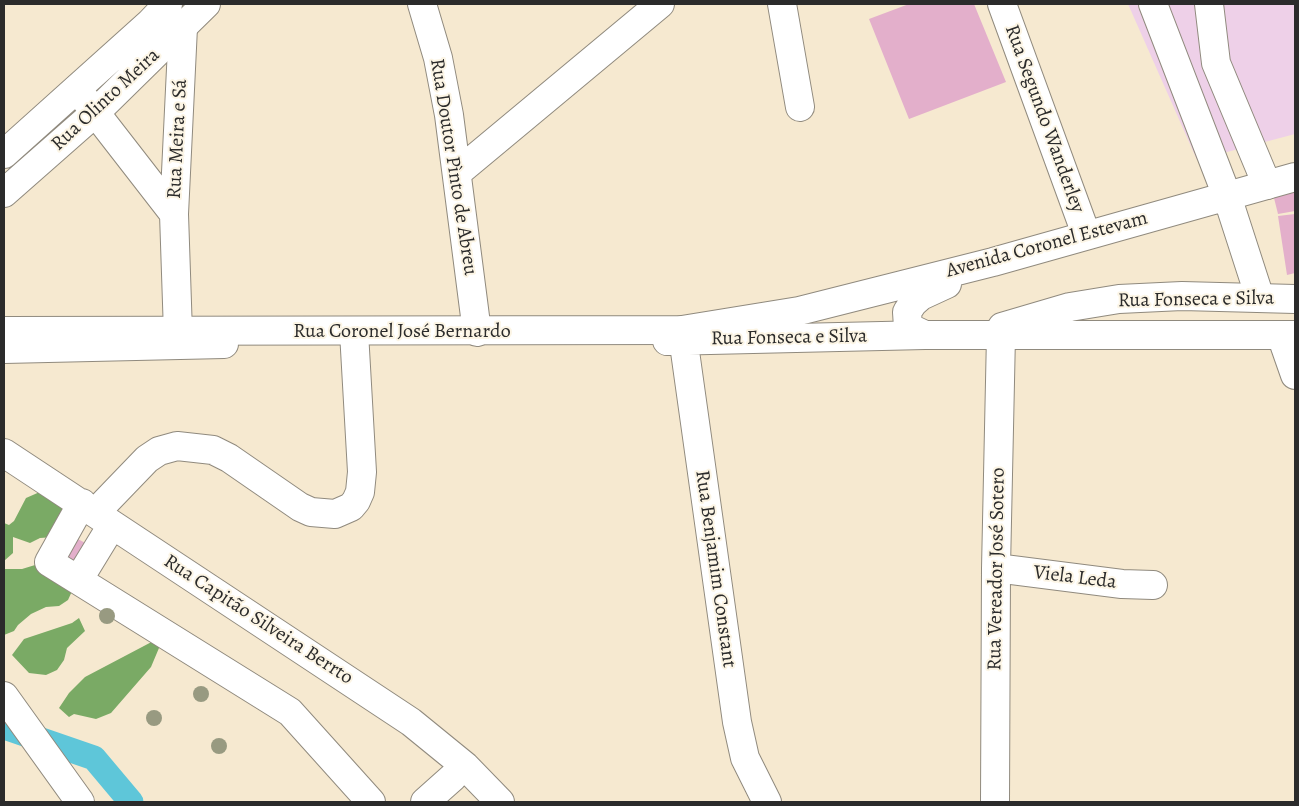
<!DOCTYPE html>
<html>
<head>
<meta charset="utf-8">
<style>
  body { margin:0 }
  #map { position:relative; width:1299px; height:806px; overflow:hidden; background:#f6e9d0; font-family:Alegreya,serif }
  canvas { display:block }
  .frame { position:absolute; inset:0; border:5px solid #2b2b2b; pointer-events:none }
</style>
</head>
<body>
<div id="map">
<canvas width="1299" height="806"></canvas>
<div class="frame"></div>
</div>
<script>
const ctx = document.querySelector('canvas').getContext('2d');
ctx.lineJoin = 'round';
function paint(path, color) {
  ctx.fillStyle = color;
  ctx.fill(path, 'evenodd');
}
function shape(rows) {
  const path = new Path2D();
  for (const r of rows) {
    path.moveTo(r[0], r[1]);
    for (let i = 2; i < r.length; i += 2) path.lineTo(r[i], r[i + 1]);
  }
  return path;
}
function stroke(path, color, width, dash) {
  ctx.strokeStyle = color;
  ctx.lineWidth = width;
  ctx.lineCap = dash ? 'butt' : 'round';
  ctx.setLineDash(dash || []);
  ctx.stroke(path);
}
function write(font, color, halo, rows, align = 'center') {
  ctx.font = font + ' Alegreya,serif';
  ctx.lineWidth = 4;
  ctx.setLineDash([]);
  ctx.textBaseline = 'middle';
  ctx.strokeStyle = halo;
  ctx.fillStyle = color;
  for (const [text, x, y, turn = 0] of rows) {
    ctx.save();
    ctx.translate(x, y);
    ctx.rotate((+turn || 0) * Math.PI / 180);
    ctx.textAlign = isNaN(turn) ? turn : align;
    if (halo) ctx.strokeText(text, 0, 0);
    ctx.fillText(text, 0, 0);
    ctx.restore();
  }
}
const built = shape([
  [1128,4,1295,4,1295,134,1197,160]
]);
const forest = shape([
  [42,491,65,504,54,537,40,538,30,543,13,537,13,553,4,561,4,523,9,525,14,521,26,498],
  [58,558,73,589,68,600,59,606,46,607,31,614,18,625,14,631,4,635,4,569,22,569],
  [79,618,85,631,67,648,64,660,57,670,46,675,29,673,12,655,24,639,72,623],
  [161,637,159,648,151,667,111,713,96,719,74,714,69,717,59,708,69,693,85,677]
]);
const canal = shape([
  [4,727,94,758,131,802]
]);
const building = shape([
  [909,4,974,4,1006,82,909,119,869,19],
  [1295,189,1295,211,1278,214,1273,194],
  [1295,214,1295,273,1287,275,1278,216],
  [76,538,89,545,79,563,65,556]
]);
const minor = shape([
  [422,4,438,58,449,115,477,332],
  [782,4,800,107],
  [1002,4,1086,234],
  [1153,4,1227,196],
  [1209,4,1216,63,1267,185],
  [77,89,174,214],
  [457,173,660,4],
  [1002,327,1070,307,1119,299,1182,296,1295,299],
  [682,330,737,722,745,758,767,802],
  [178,333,174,214,183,27],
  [1281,335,1295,375],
  [667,341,925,335,1295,335],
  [4,349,224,344],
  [4,453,411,722,465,766,500,802],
  [82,503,49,562,290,712,371,802],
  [95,513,147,459,159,451,177,446,213,450,229,458,300,507,311,512,335,514,351,507,356,501,360,492,362,472,354,332],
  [996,568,1122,584,1153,585],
  [79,579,112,525],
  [425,802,453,777],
  [995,802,996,568,1001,335]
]);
const major = shape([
  [4,154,150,23,168,4],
  [4,193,96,112,206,4],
  [1227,196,1260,298],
  [4,331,682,330,799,311,993,262,1295,177],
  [925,335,908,327,907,312,913,303,921,296,947,284],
  [4,696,80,802]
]);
const trees = [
  [107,616],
  [201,694],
  [154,718],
  [219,746]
];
const streetNames = [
  ["Rua Olinto Meira",106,100,-43],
  ["Rua Segundo Wanderley",1044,119,70],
  ["Rua Meira e Sá",178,139,-87],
  ["Rua Doutor Pìnto de Abreu",453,167,81],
  ["Avenida Coronel Estevam",1047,245,-15],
  ["Rua Fonseca e Silva",1196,300,-1],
  ["Rua Coronel José Bernardo",402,332],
  ["Rua Fonseca e Silva",789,338,-1],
  ["Rua Benjamim Constant",715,569,82],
  ["Rua Vereador José Sotero",997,569,-89],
  ["Viela Leda",1075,578,7],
  ["Rua Capitão Silveira Berrto",258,620,33]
];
paint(built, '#eed0e8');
paint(forest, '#7aaa65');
stroke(canal, '#5ec6d9', 25);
paint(building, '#e3afcb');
stroke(minor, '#908a7e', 30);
stroke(major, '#908a7e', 30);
stroke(minor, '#fff', 28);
stroke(major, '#fff', 28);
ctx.fillStyle = '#989a81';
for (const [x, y] of trees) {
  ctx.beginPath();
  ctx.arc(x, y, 8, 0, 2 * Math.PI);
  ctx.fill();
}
write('20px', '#2b2b2b', '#fcf5e5', streetNames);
</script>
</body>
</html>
